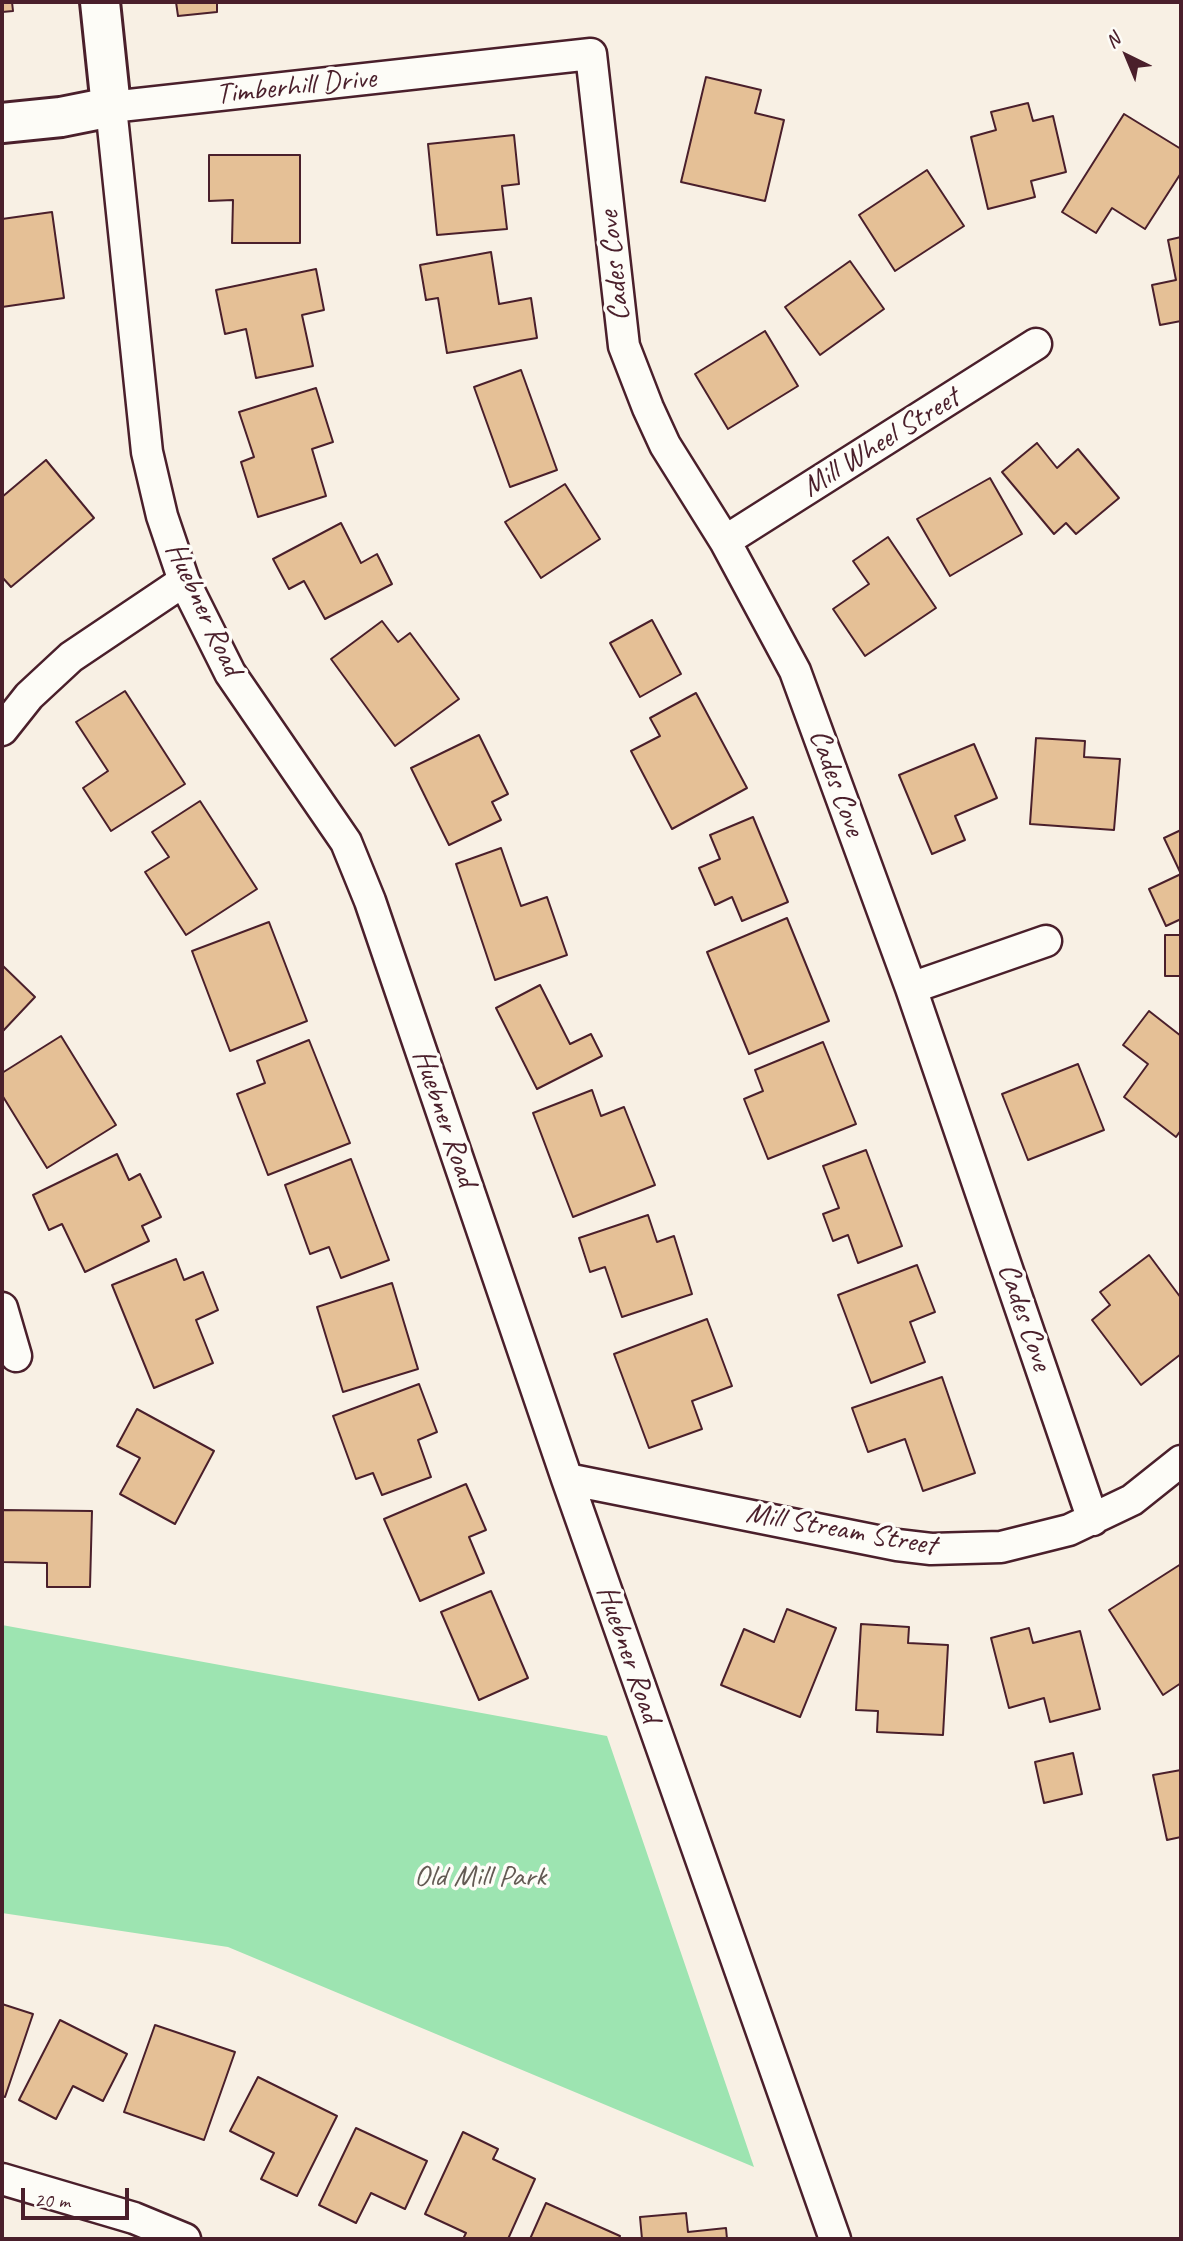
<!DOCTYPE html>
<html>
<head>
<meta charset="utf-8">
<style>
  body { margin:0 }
  #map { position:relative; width:1183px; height:2241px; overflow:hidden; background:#f8f0e4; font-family:Caveat,sans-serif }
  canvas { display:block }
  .frame { position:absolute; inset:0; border:4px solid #4a1f2b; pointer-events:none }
  .north { position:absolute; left:1092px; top:21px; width:70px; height:70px; -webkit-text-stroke:5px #fdfcf7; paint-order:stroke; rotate:317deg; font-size:19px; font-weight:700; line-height:28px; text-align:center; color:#4a1f2b }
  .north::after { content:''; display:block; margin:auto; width:24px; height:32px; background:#4a1f2b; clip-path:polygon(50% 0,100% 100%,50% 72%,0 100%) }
  .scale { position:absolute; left:21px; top:2188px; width:108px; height:32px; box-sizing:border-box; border:4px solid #4a1f2b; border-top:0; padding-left:9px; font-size:21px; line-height:24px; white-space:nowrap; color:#4a1f2b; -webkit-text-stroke:5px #fdfcf7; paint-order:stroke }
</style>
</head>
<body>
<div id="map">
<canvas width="1183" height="2241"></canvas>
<div class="frame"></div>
<div class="north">N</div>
<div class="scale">20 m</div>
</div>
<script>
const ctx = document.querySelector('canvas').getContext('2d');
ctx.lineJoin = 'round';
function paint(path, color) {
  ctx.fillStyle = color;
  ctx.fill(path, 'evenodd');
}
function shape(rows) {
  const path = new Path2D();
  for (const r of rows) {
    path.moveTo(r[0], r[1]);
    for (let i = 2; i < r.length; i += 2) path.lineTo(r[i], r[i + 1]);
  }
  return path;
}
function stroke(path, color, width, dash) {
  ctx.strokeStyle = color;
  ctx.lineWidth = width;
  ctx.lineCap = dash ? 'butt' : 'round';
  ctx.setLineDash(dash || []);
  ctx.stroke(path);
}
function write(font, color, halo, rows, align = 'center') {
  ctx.font = font + ' Caveat,sans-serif';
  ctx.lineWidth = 7;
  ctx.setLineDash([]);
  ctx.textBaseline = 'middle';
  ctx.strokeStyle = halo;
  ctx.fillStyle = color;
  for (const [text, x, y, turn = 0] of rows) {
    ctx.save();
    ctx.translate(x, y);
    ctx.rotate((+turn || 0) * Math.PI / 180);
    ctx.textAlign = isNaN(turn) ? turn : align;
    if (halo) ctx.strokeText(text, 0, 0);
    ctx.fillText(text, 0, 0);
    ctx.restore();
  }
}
const green = shape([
  [2,1625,607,1736,754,2167,228,1947,2,1913]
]);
const building = shape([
  [2,2,12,2,13,11,2,12,2,2],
  [176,2,217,2,217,12,178,16,176,2],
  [706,77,761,90,755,113,784,120,765,201,681,182,706,77],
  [1028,103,1033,121,1053,116,1066,172,1031,181,1035,197,988,209,971,137,996,130,991,112,1028,103],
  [1124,114,1181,149,1181,173,1145,229,1112,208,1096,233,1062,212,1124,114],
  [514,135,519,184,502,186,507,229,437,235,428,144,514,135],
  [209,155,300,155,300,243,232,243,233,200,209,201,209,155],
  [927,170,964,226,895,271,859,215,927,170],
  [52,212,64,298,2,307,2,219,52,212],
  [1181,237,1181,321,1160,325,1152,285,1176,280,1168,240,1181,237],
  [491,252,499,304,531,298,537,338,447,353,438,298,426,300,420,265,491,252],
  [850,261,884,309,820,355,785,307,850,261],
  [316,269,324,310,302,315,313,366,256,378,246,329,225,334,216,290,316,269],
  [765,331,798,386,728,429,695,374,765,331],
  [521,370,557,470,510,487,474,387,521,370],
  [316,388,333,442,312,449,326,496,258,517,241,462,254,457,239,412,316,388],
  [1037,443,1057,468,1078,449,1119,498,1076,534,1066,523,1054,534,1002,472,1037,443],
  [46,460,94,518,11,587,2,577,2,497,46,460],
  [990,478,1022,534,950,576,917,519,990,478],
  [565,484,600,539,541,578,505,522,565,484],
  [341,523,361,563,377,554,392,584,325,619,304,581,289,589,273,559,341,523],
  [888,537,936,608,865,656,833,609,869,584,853,561,888,537],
  [652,620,681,674,640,697,610,643,652,620],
  [382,621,398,642,410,633,459,699,395,746,331,659,382,621],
  [125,691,185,784,111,831,83,788,108,771,76,722,125,691],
  [696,693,747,788,672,829,631,751,660,736,650,718,696,693],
  [479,735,508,794,492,802,501,820,449,845,411,768,479,735],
  [1036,738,1085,741,1084,757,1120,759,1114,830,1030,824,1036,738],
  [974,744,997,798,955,816,965,840,932,854,899,775,974,744],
  [200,801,257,889,186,935,145,872,169,857,152,832,200,801],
  [753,817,788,902,742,921,732,897,715,905,699,868,720,859,710,835,753,817],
  [1181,830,1181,919,1166,926,1149,889,1181,874,1164,838,1181,830],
  [501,848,521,906,547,897,567,955,495,980,456,864,501,848],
  [787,918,829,1021,749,1054,707,952,787,918],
  [269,922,307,1021,230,1051,192,951,269,922],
  [1165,935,1181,935,1181,976,1165,976,1165,935],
  [2,965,35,997,2,1032,2,965],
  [540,985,570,1044,591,1034,602,1056,537,1089,496,1008,540,985],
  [1149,1011,1181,1036,1181,1130,1176,1137,1124,1097,1148,1064,1123,1045,1149,1011],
  [61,1036,116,1125,47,1168,2,1095,2,1073,61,1036],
  [309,1040,350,1143,268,1175,237,1094,265,1083,257,1061,309,1040],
  [823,1042,856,1124,768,1159,744,1099,763,1091,755,1070,823,1042],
  [1078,1064,1104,1130,1028,1160,1002,1094,1078,1064],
  [592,1090,601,1116,624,1107,655,1185,573,1217,533,1113,592,1090],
  [866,1150,902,1246,858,1263,848,1235,833,1241,823,1214,839,1208,823,1166,866,1150],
  [117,1154,129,1180,140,1174,161,1217,142,1226,149,1241,85,1272,62,1224,49,1230,33,1195,117,1154],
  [351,1159,389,1260,341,1278,329,1247,310,1254,285,1185,351,1159],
  [648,1215,657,1242,674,1236,692,1294,622,1317,605,1267,590,1272,579,1238,648,1215],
  [1149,1255,1181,1298,1181,1354,1141,1385,1092,1320,1110,1305,1100,1292,1149,1255],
  [176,1259,184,1280,203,1272,218,1310,196,1320,213,1363,154,1388,112,1285,176,1259],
  [917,1265,935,1312,910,1322,925,1362,871,1383,838,1295,917,1265],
  [392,1283,418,1369,343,1392,317,1307,392,1283],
  [707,1319,732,1386,692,1401,702,1429,649,1448,614,1354,707,1319],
  [942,1377,975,1473,923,1491,905,1439,868,1452,852,1408,942,1377],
  [419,1384,437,1432,418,1440,431,1477,382,1495,373,1473,356,1479,333,1416,419,1384],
  [137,1409,214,1451,175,1524,120,1494,140,1458,117,1446,137,1409],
  [466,1484,486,1530,469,1537,484,1573,420,1601,384,1519,466,1484],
  [2,1510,92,1511,90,1587,47,1587,47,1563,2,1562,2,1510],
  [1181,1564,1181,1683,1163,1695,1109,1610,1181,1564],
  [491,1591,528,1678,479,1700,441,1612,491,1591],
  [787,1609,836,1628,800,1717,721,1685,744,1629,774,1642,787,1609],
  [861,1624,909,1627,908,1643,948,1645,943,1735,877,1732,878,1711,856,1710,861,1624],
  [1029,1628,1033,1643,1080,1631,1100,1709,1050,1722,1044,1698,1009,1708,991,1638,1029,1628],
  [1073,1753,1082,1794,1044,1803,1035,1762,1073,1753],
  [1181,1770,1181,1837,1167,1840,1153,1775,1181,1770],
  [2,2004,33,2014,5,2097,2,2096,2,2004],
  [60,2020,127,2054,103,2101,73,2086,56,2119,19,2100,60,2020],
  [155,2025,235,2052,204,2140,124,2112,155,2025],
  [258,2077,337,2116,297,2196,261,2179,274,2153,230,2131,258,2077],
  [356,2128,427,2161,405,2209,371,2193,356,2223,319,2205,356,2128],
  [463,2132,498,2149,493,2159,535,2179,508,2239,463,2239,466,2233,425,2214,463,2132],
  [546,2203,620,2236,619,2239,530,2239,546,2203],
  [686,2213,688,2232,726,2228,727,2239,642,2239,640,2217,686,2213]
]);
const street = shape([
  [725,541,1036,344],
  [2,730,29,696,71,657,184,581],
  [911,988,1046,941],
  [2,1308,16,1356],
  [567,1479,897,1545,931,1549,1001,1547,1069,1530,1132,1500,1181,1461],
  [2,2179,134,2218,185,2239],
  [835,2239,567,1479,370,901,346,842,230,673,184,581,162,516,147,452,111,107,591,54,624,346,648,408,665,445,725,541,795,671,911,988,1093,1520]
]);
const secondary = shape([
  [2,123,61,117,111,107,100,2]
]);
const streetNames = [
  ["Timberhill Drive",296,87,-6],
  ["Cades Cove",615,266,-96],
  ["Mill Wheel Street",881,443,-32],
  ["Huebner Road",203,609,65],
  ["Cades Cove",836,783,70],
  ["Huebner Road",444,1118,71],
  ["Cades Cove",1024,1317,71],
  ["Mill Stream Street",841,1530,10],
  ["Huebner Road",628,1654,71]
];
const parkNames = [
  ["Old Mill Park",480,1877]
];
paint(green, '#9de4b1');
paint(building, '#e5c096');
stroke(building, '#4a1f2b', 2);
stroke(street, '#4a1f2b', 35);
stroke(secondary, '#4a1f2b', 44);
stroke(street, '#fdfcf7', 30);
stroke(secondary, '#fdfcf7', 38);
write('30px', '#4a1f2b', '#fdfcf7', streetNames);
write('30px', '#635a53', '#fdfcf7', parkNames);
</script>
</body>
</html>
